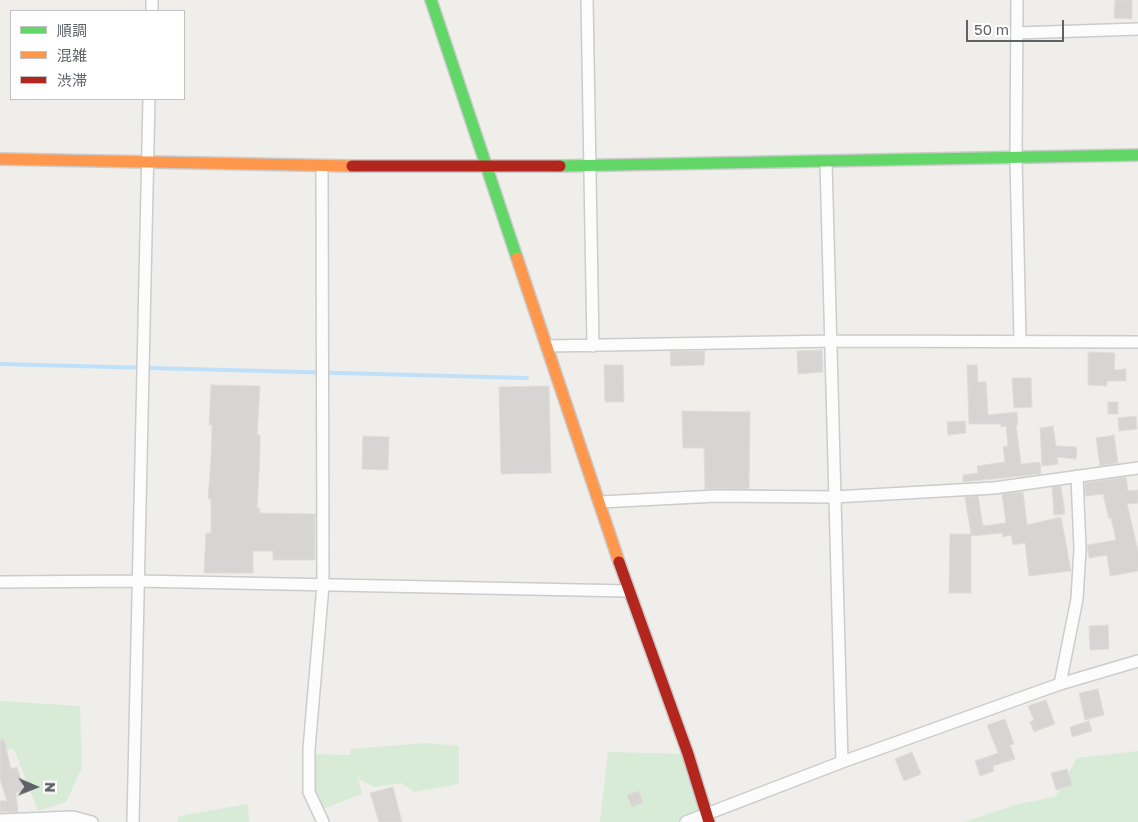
<!DOCTYPE html>
<html>
<head>
<meta charset="utf-8">
<style>
  body { margin:0 }
  #map { position:relative; width:1138px; height:822px; overflow:hidden; background:#efeeea; font-family:"Golos Text","Noto Sans JP",sans-serif }
  canvas { display:block }
  .legend { position:absolute; left:10px; top:10px; width:175px; height:90px; box-sizing:border-box; background:#fff; border:1px solid #bfc1c3; margin:0; padding:6px 9px; list-style:none; font-size:15px; color:#5f6368 }
  .legend li { display:flex; align-items:center; gap:10px; height:25px }
  .legend b { width:25px; border:1px solid #bfc1c3 }
  .north { position:absolute; left:10px; top:762px; width:50px; height:50px; -webkit-text-stroke:4px #fff; paint-order:stroke; rotate:91deg; font-size:14px; font-weight:700; line-height:20px; text-align:center; color:#5f6368 }
  .north::after { content:''; display:block; margin:auto; width:18px; height:22px; background:#5f6368; clip-path:polygon(50% 0,100% 100%,50% 72%,0 100%) }
  .scale { position:absolute; left:966px; top:20px; width:98px; height:22px; box-sizing:border-box; border:2px solid #5f6368; border-top:0; padding-left:6px; font-size:15px; line-height:18px; white-space:nowrap; color:#5f6368; -webkit-text-stroke:4px #fff; paint-order:stroke }
</style>
</head>
<body>
<div id="map">
<canvas width="1138" height="822"></canvas>
<ul class="legend">
<li><b style="height:6px;background:#63d668"></b>順調</li>
<li><b style="height:6px;background:#ff974d"></b>混雑</li>
<li><b style="height:6px;background:#b3261e"></b>渋滞</li>
</ul>
<div class="north">N</div>
<div class="scale">50 m</div>
</div>
<script>
const ctx = document.querySelector('canvas').getContext('2d');
ctx.lineJoin = 'round';
function paint(path, color) {
  ctx.fillStyle = color;
  ctx.fill(path, 'evenodd');
}
function shape(rows) {
  const path = new Path2D();
  for (const r of rows) {
    path.moveTo(r[0], r[1]);
    for (let i = 2; i < r.length; i += 2) path.lineTo(r[i], r[i + 1]);
  }
  return path;
}
function stroke(path, color, width, dash) {
  ctx.strokeStyle = color;
  ctx.lineWidth = width;
  ctx.lineCap = dash ? 'butt' : 'round';
  ctx.setLineDash(dash || []);
  ctx.stroke(path);
}
const green = shape([
  [0,701,80,706,82,768,66,802,38,811,14,749,0,751],
  [427,743,459,746,459,784,414,792,402,783,375,787,359,779,357,773,362,794,320,810,309,792,310,754,351,755,350,749],
  [1138,751,1138,822,964,822,1018,804,1055,797,1077,758],
  [608,752,688,754,707,815,686,822,600,822],
  [248,804,249,822,177,822,179,816]
]);
const stream = shape([
  [0,364,527,378]
]);
const building = shape([
  [1115,0,1132,0,1132,19,1114,18,1115,0],
  [822,350,823,372,798,374,797,351,822,350],
  [670,351,705,351,704,365,671,366,670,351],
  [1088,352,1115,353,1114,370,1126,369,1126,381,1107,381,1107,386,1088,385,1088,352],
  [604,365,623,365,624,402,605,402,604,365],
  [967,365,977,365,978,382,986,382,988,415,1017,412,1018,425,1016,425,1021,464,1040,462,1041,474,963,482,963,475,978,473,977,466,1005,462,1003,447,1008,446,1006,426,1001,427,1001,424,969,424,967,365],
  [1012,378,1031,378,1032,407,1014,408,1012,378],
  [211,385,260,386,257,435,260,435,260,453,257,508,260,509,260,513,315,514,315,560,273,560,273,551,253,551,253,573,204,573,206,533,211,533,211,499,208,499,211,459,212,425,209,425,211,385],
  [549,386,551,473,501,474,499,387,549,386],
  [1108,402,1118,402,1118,414,1108,414,1108,402],
  [682,411,750,412,749,489,705,489,704,448,683,448,682,411],
  [1136,416,1137,429,1119,431,1118,418,1136,416],
  [965,421,966,433,948,435,947,422,965,421],
  [1053,426,1056,446,1077,447,1076,459,1057,457,1058,464,1042,466,1040,428,1053,426],
  [1114,435,1118,463,1100,466,1096,438,1114,435],
  [363,436,389,437,388,470,362,469,363,436],
  [1126,477,1128,491,1138,490,1138,503,1127,504,1138,550,1138,571,1110,576,1107,555,1089,558,1087,545,1116,540,1111,518,1109,519,1103,494,1085,496,1085,483,1126,477],
  [1061,486,1065,514,1054,515,1052,487,1061,486],
  [1023,492,1027,525,1061,517,1071,571,1029,576,1025,543,1013,545,1011,535,1003,537,1002,533,971,536,971,593,949,593,950,534,971,534,965,497,978,496,983,526,1006,523,1002,494,1023,492],
  [1108,625,1109,649,1090,650,1089,626,1108,625],
  [1098,689,1104,715,1085,720,1079,693,1098,689],
  [1046,700,1055,724,1034,732,1030,722,1034,720,1028,706,1046,700],
  [1005,719,1014,744,1010,745,1015,759,993,766,994,771,980,776,975,761,998,753,987,725,1005,719],
  [1089,721,1092,731,1072,737,1070,727,1089,721],
  [4,739,11,769,17,767,24,790,16,793,18,812,0,812,0,801,7,801,0,780,0,740,4,739],
  [912,752,921,774,904,781,895,759,912,752],
  [1067,769,1072,785,1056,790,1051,773,1067,769],
  [393,787,402,822,379,822,370,793,393,787],
  [639,791,643,803,632,807,627,795,639,791]
]);
const street = shape([
  [587,0,593,346],
  [1017,0,1016,158,1020,340],
  [152,11,152,0],
  [1018,33,1138,29],
  [826,162,842,762],
  [322,166,323,585,309,749,309,792,323,822],
  [547,346,835,341,1138,342],
  [600,502,716,496,834,497,994,488,1138,468],
  [0,582,138,581,629,591],
  [1060,684,1077,599,1080,549,1077,476],
  [0,820,73,817,92,822],
  [133,822,149,99],
  [686,822,842,762,1060,684,1138,661]
]);
const fast = shape([
  [431,0,517,258],
  [560,166,1138,155]
]);
const slow = shape([
  [0,159,352,166],
  [517,258,619,562]
]);
const jam = shape([
  [352,166,560,166],
  [619,562,688,754,709,822]
]);
paint(green, '#d8ebd6');
stroke(stream, '#bfe0f9', 4);
paint(building, '#d6d5d3');
stroke(building, '#deddd9', 1);
stroke(street, '#cbcccc', 14);
stroke(fast, '#cacacb', 14);
stroke(slow, '#cacacb', 14);
stroke(jam, '#cacacb', 14);
stroke(street, '#fdfcfc', 11);
stroke(fast, '#63d668', 11);
stroke(slow, '#ff974d', 11);
stroke(jam, '#b3261e', 11);
</script>
</body>
</html>
